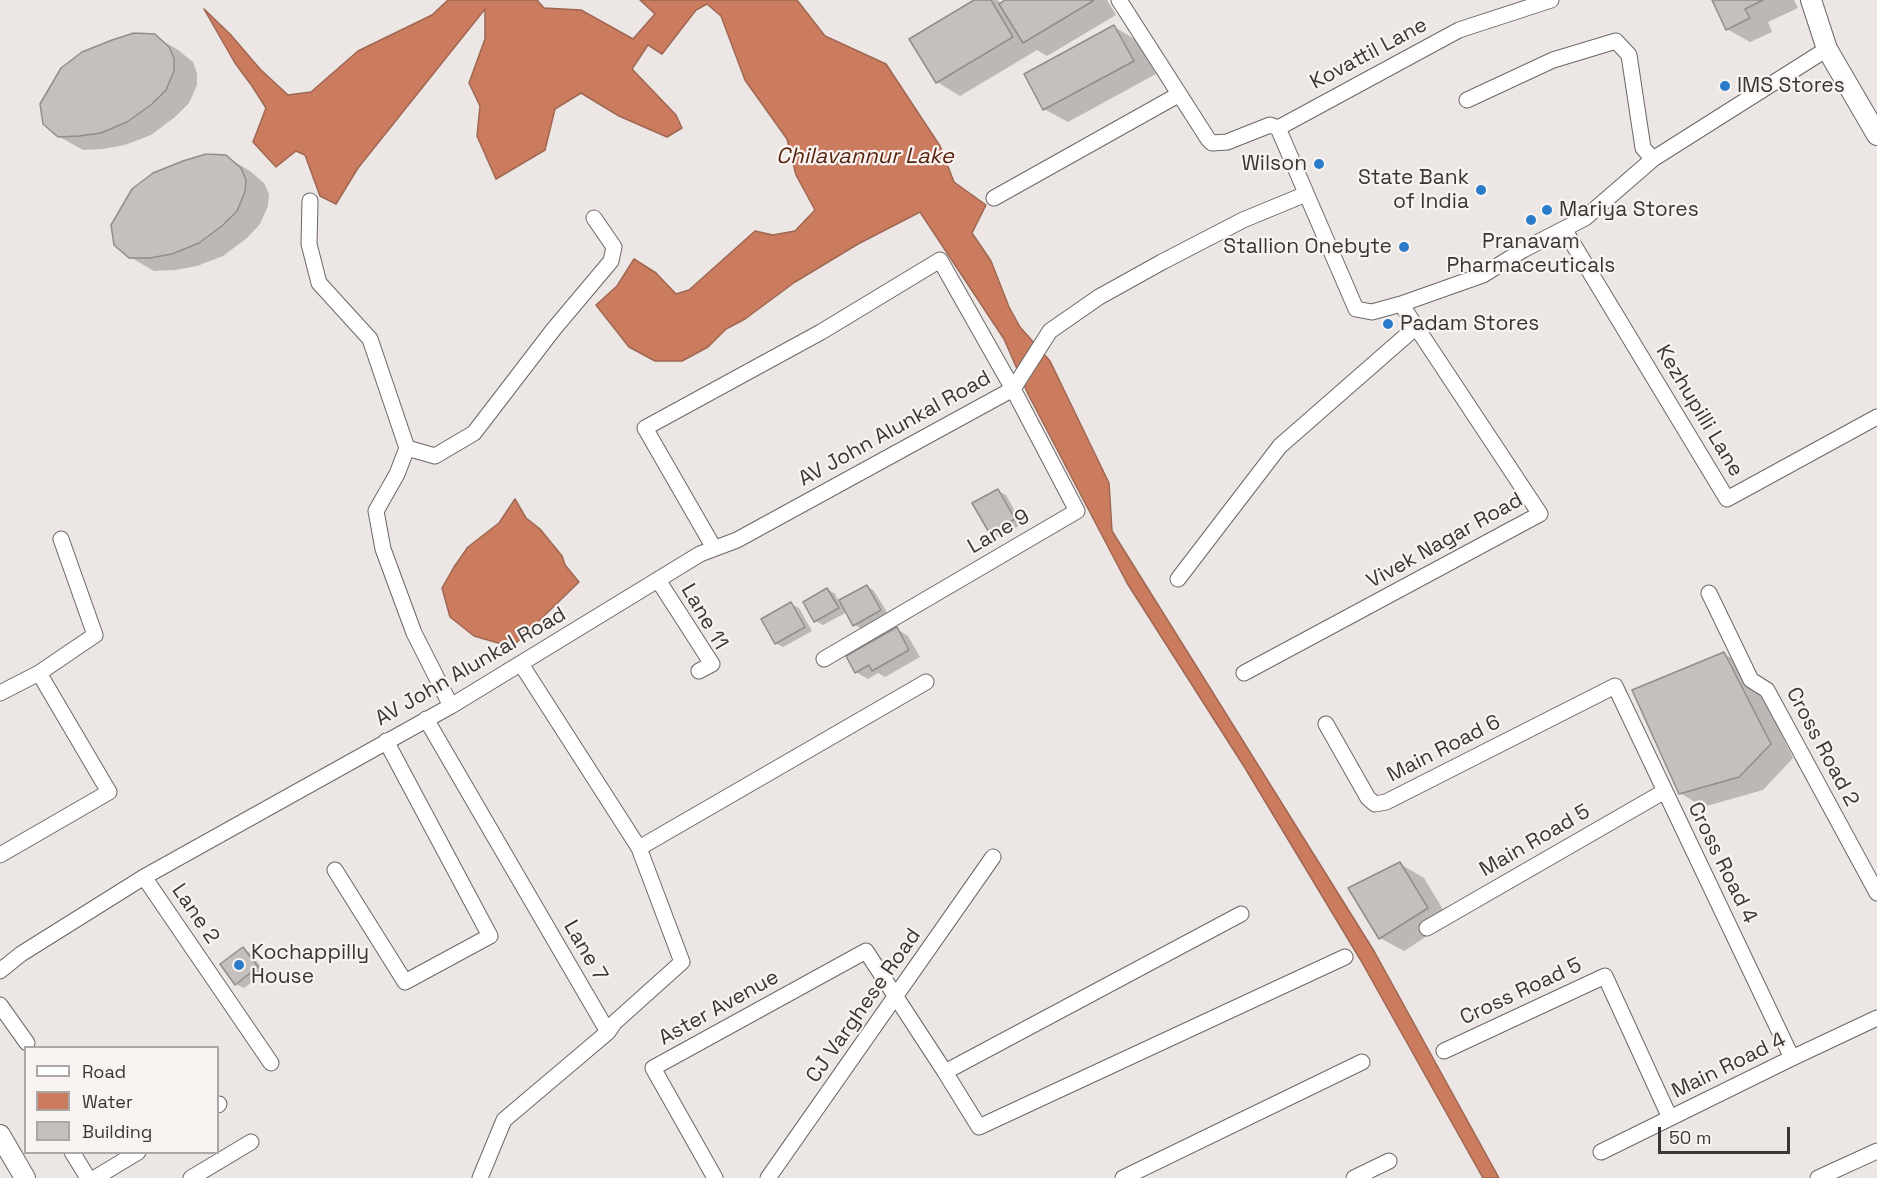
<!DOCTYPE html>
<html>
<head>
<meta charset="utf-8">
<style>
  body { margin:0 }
  #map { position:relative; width:1877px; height:1178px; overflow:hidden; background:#ece6e4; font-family:"Space Grotesk",sans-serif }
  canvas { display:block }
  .legend { position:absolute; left:24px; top:1046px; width:195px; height:108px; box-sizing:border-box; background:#f9f3f1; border:2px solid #aca7a6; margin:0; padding:8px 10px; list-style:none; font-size:18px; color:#393636 }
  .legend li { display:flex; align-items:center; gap:12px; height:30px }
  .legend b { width:30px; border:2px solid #aca7a6 }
  .scale { position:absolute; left:1658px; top:1127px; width:132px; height:27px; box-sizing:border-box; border:3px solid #393636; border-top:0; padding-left:8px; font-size:18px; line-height:21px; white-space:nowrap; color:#393636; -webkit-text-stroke:4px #f9f3f1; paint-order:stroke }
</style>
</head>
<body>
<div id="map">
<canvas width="1877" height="1178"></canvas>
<ul class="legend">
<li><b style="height:8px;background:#fff"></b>Road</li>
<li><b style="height:16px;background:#cb7c5e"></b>Water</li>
<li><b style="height:16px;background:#c5c0be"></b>Building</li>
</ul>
<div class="scale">50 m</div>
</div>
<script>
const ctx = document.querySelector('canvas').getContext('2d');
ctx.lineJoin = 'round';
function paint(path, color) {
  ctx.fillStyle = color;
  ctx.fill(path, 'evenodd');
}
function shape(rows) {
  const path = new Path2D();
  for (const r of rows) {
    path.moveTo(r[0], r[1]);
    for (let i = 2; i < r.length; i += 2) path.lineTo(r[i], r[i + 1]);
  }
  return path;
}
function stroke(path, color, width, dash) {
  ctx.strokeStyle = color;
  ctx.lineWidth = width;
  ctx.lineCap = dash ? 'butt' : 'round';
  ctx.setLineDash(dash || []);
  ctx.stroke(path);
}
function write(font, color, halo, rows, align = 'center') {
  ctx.font = font + ' "Space Grotesk",sans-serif';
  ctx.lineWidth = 4.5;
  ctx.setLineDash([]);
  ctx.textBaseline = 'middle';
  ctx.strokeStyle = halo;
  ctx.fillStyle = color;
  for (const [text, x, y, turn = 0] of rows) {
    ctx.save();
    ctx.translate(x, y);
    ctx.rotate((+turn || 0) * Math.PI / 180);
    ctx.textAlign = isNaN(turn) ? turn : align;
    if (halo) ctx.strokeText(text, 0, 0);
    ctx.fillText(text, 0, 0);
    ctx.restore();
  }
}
const water = shape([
  [448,0,537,0,544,8,581,10,633,39,655,14,640,0,797,0,825,36,886,64,940,146,954,182,986,205,972,233,991,261,1009,307,1020,327,1050,361,1109,483,1112,531,1374,951,1499,1178,1483,1178,1360,959,1245,768,1127,583,1028,394,1004,339,920,212,858,244,795,282,745,319,726,329,708,347,682,361,655,361,629,347,596,305,617,286,634,259,656,273,676,294,689,290,755,231,773,235,795,231,815,210,796,175,787,139,745,80,721,16,707,4,696,10,662,54,648,45,632,69,676,115,682,128,667,137,619,116,581,93,555,109,545,150,496,179,477,136,480,106,469,83,485,39,485,9,358,168,336,204,320,196,305,155,296,151,276,167,253,142,266,108,252,86,235,63,204,9,230,34,260,69,288,95,311,92,358,51,432,15,448,0],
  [515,499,526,518,540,529,562,556,565,565,579,582,512,647,474,636,450,617,442,588,454,567,468,547,499,523,515,499]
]);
const shadow = shape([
  [977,0,997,0,1002,3,1007,0,1107,0,1116,15,1047,56,1037,50,960,96,937,82],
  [1713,0,1794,0,1798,8,1768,22,1772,32,1750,42,1727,29],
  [1114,27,1138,41,1156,74,1068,122,1044,109],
  [154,36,178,50,193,62,197,73,197,85,189,103,175,117,151,135,125,145,103,149,83,150,58,136],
  [226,157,250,171,264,183,269,194,268,206,260,224,247,238,223,256,197,266,175,270,154,271,130,257],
  [998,491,1006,495,1022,524,999,537,991,532],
  [867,586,874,591,888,614,862,629,855,625,847,612,823,625,815,621,827,589,835,594,839,602],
  [791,604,799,608,812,631,783,647,776,643],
  [897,629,908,636,920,657,885,677,878,673,868,679,856,672],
  [1724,654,1748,667,1793,758,1763,790,1703,807,1680,793],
  [1400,864,1424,878,1450,921,1404,951,1380,938],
  [243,948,250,953,265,972,244,988,236,984]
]);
const building = shape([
  [974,0,991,0,1013,37,936,83,909,39,974,0],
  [1005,0,1093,0,1093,1,1023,43,999,4,1005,0],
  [1712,0,1763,0,1745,9,1750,18,1726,30,1712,0],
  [1114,25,1134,61,1043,110,1024,74,1114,25],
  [134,33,155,34,169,47,174,58,174,71,166,90,152,104,127,122,101,133,79,136,58,137,43,124,40,104,61,68,82,52,112,40,134,33],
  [206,154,226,155,241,168,246,180,245,192,237,211,223,225,199,243,172,254,150,258,129,258,114,245,111,225,132,189,153,173,183,161,206,154],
  [998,489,1015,519,990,534,972,503,998,489],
  [867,585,881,610,853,626,839,600,867,585],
  [827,588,839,608,814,622,803,602,827,588],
  [791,602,805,627,775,644,761,619,791,602],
  [897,627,909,650,872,671,869,665,855,673,846,656,897,627],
  [1724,652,1771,744,1739,777,1679,794,1632,690,1724,652],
  [1400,862,1428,908,1379,939,1348,888,1400,862],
  [243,947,258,967,235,985,220,964,243,947]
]);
const minor = shape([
  [1119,0,1208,139,1212,143,1227,142,1270,125,1278,128,1356,309,1372,312,1401,304,1483,275,1523,250,1585,218,1653,159,1827,49],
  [1467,100,1553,60,1616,41,1629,55,1643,148,1653,159],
  [1278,128,1459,30,1551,0],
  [994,198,1178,95],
  [310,201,309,244,319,283,370,339,407,448,397,474,376,511,383,549,414,633,451,706],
  [1564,229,1727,499,1877,417],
  [407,448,435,456,474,433,553,330,611,261,614,247,594,218],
  [714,548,645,428,821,332,940,260,1013,389,1077,511,824,659],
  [1178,579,1280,446,1416,327],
  [658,580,712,664,699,671],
  [1709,593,1751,680,1767,690,1877,893],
  [521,664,639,848,926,682],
  [1244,673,1540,514,1401,304],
  [0,693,39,673,95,635,61,539],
  [426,719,608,1032,504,1120,480,1178],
  [1326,724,1368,798,1375,804,1386,802,1615,686,1792,1058],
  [0,855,109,792,39,673],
  [335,870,405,982,490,936,386,741],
  [144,877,271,1063],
  [1427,928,1665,791],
  [0,971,21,954,144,877,451,706,700,554,737,540,1013,389,1050,331,1099,297,1162,262,1243,220,1306,194],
  [0,1005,27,1043],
  [608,1032,614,1023,682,962,639,848],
  [1444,1051,1605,976,1670,1118],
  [945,1072,1241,914],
  [218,1105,219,1104],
  [72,1152,88,1178],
  [1601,1152,1792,1058,1877,1018],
  [95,1178,138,1152],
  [191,1178,251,1142],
  [715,1178,653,1068,866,951,945,1072,979,1127,1345,957],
  [768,1178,993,857],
  [1123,1178,1362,1062],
  [1354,1178,1389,1161],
  [1818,1178,1877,1151]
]);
const tertiary = shape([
  [1811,0,1827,49,1877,135],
  [0,1135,25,1178]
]);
const markers = [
  [1725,86,6,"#2a7ccb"],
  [1319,164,6,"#2a7ccb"],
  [1481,190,6,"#2a7ccb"],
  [1547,210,6,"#2a7ccb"],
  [1531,220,6,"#2a7ccb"],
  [1404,247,6,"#2a7ccb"],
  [1388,324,6,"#2a7ccb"],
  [239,965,6,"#2a7ccb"]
];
const streetNames = [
  ["Kovattil Lane",1369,54,-28],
  ["Kezhupilli Lane",1699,411,59],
  ["AV John Alunkal Road",895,429,-29],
  ["Lane 9",999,532,-30],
  ["Vivek Nagar Road",1445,541,-29],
  ["Lane 11",704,617,60],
  ["AV John Alunkal Road",471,667,-30],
  ["Cross Road 2",1822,747,62],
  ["Main Road 6",1444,749,-27],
  ["Main Road 5",1535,841,-30],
  ["Cross Road 4",1722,863,64],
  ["Lane 2",195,914,56],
  ["Lane 7",585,951,60],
  ["Cross Road 5",1521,992,-25],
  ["CJ Varghese Road",864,1006,-55],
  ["Aster Avenue",719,1008,-29],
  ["Main Road 4",1729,1066,-26]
];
const poiNames = [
  ["IMS Stores",1737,86],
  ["Wilson",1307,164,"right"],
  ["State Bank",1469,178,"right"],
  ["of India",1469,202,"right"],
  ["Mariya Stores",1559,210],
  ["Pranavam",1531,242,"center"],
  ["Pharmaceuticals",1531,266,"center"],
  ["Stallion Onebyte",1392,247,"right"],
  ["Padam Stores",1400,324],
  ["Kochappilly",251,953],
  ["House",251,977]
];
const waterNames = [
  ["Chilavannur Lake",865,157]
];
paint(water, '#cb7c5e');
stroke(water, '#9f6752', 1.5);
paint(shadow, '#0003');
paint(building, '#c5c0be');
stroke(building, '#928d8b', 1.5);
stroke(minor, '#6c6765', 17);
stroke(tertiary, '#6c6765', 22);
stroke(minor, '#fff', 15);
stroke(tertiary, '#fff', 20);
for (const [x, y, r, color] of markers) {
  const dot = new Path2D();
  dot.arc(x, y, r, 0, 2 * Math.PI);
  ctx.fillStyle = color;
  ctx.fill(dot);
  stroke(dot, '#f9f3f1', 2);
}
write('21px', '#393636', '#f9f3f1', streetNames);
write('21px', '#393636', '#f9f3f1', poiNames, 'left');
write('italic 22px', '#592510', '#f9f3f1', waterNames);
</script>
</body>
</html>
